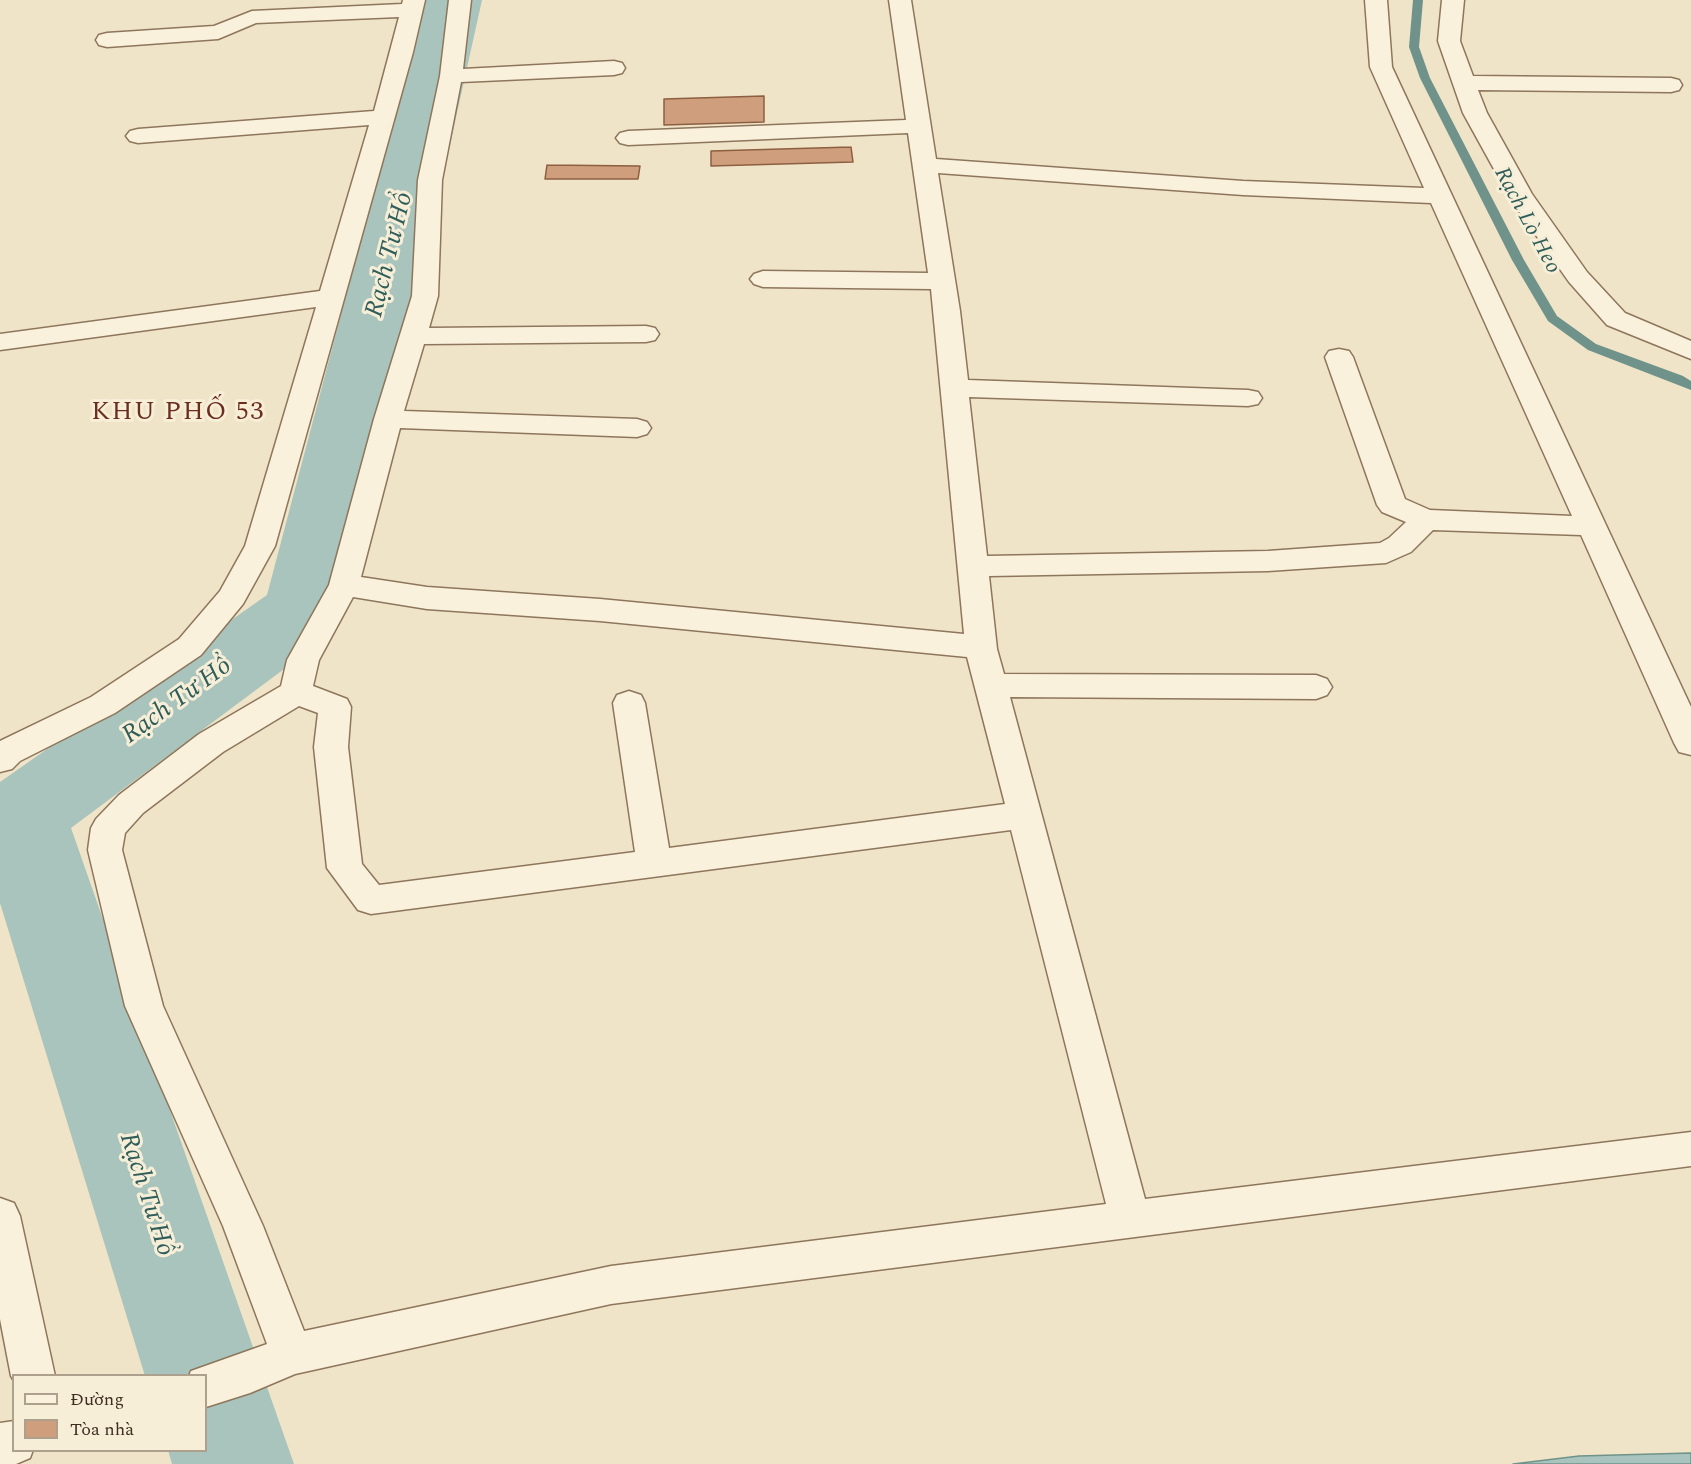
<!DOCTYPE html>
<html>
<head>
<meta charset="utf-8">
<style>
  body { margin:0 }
  #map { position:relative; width:1691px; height:1464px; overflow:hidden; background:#f0e4c8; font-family:Spectral,serif }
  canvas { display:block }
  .legend { position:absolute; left:12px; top:1374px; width:195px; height:78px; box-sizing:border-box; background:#f7eed8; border:2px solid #ada18e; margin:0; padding:8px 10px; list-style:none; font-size:18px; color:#3d2e20 }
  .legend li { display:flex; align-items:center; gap:12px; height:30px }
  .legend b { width:30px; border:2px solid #ada18e }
</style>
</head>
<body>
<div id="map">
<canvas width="1691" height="1464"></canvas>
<ul class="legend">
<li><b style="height:8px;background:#faf1dc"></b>Đường</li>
<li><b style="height:16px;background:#cf9f7d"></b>Tòa nhà</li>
</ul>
</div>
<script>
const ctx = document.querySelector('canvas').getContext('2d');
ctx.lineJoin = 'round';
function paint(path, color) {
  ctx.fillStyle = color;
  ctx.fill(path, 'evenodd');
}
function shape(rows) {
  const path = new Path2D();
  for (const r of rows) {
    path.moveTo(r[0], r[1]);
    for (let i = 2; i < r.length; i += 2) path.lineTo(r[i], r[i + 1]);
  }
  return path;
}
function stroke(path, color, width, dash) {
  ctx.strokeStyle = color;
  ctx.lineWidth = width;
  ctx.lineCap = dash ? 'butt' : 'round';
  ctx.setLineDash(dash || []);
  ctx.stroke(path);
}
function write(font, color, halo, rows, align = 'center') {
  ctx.font = font + ' Spectral,serif';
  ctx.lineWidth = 6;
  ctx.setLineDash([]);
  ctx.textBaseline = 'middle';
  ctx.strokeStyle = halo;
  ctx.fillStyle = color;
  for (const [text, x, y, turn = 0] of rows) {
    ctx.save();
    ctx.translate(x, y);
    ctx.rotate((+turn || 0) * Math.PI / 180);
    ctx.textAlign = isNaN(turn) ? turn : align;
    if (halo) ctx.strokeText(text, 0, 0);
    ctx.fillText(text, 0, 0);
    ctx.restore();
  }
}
const water = shape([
  [1691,1453,1691,1464,1513,1464,1579,1456,1691,1453]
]);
const stream = shape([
  [1413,0,1423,0,1419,47,1430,78,1524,260,1557,316,1596,344,1683,376,1691,381,1691,390,1588,350,1548,321,1512,260,1420,78,1409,47,1413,0]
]);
const river = shape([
  [424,0,482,0,347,610,335,631,71,828,294,1464,172,1464,168,1450,206,1450,206,1376,145,1376,0,903,0,782,267,595,424,0]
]);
const building = shape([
  [764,96,764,122,664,125,664,99,764,96],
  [851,147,853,162,711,166,711,151,851,147],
  [547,165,640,166,638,179,545,179,547,165]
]);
const minor = shape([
  [403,0,425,0,413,52,275,546,243,604,201,655,115,713,20,761,12,769,0,772,0,741,91,697,179,639,220,591,245,546,316,307,0,350,0,334,320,291,369,125,138,143,130,141,126,136,130,131,138,129,374,111,399,17,256,23,218,39,107,47,99,45,96,40,99,35,107,33,214,26,252,11,402,4,403,0],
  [449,0,471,0,463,69,614,61,622,63,625,68,622,73,614,75,461,82,442,180,438,296,429,328,646,326,655,328,659,334,655,340,646,342,424,344,404,411,637,419,647,422,651,428,647,434,637,437,400,428,361,577,427,587,600,599,964,634,931,289,763,287,754,284,750,279,754,274,763,271,928,273,908,133,628,145,620,143,616,138,620,133,628,131,906,120,889,0,911,0,936,159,1243,181,1424,188,1370,67,1365,0,1387,0,1392,67,1691,707,1691,755,1679,752,1674,743,1581,535,1433,530,1411,552,1386,563,1268,571,989,576,997,649,1004,674,1316,675,1327,679,1332,687,1327,695,1316,699,1010,697,1145,1199,1691,1132,1691,1166,611,1304,295,1374,250,1393,206,1407,206,1376,189,1376,191,1371,267,1344,223,1226,125,1006,88,850,91,828,96,819,119,795,199,734,281,686,287,660,329,585,374,419,412,296,418,180,440,76,449,0],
  [938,173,1243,195,1431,203,1572,516,1430,510,1405,499,1353,357,1349,351,1339,349,1329,351,1325,357,1377,505,1382,512,1406,522,1389,538,1380,543,1268,551,987,556,969,397,1248,406,1258,404,1262,398,1258,392,1248,390,968,380,960,311,938,173],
  [353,597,427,609,600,621,967,657,1005,804,669,848,645,703,641,695,629,691,617,695,613,703,635,852,379,885,362,864,348,747,351,707,347,699,313,686,319,660,353,597],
  [299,706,318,713,314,747,327,868,358,910,371,914,1011,830,1106,1204,611,1266,304,1331,263,1226,163,1006,122,850,125,833,143,813,223,752,299,706],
  [1442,0,1464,0,1460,41,1473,76,1671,78,1679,80,1682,85,1679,90,1671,92,1478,90,1487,113,1532,194,1587,272,1625,313,1691,341,1691,359,1607,325,1569,282,1511,200,1463,113,1438,41,1442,0],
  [0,1198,14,1203,20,1216,55,1376,14,1376,14,1381,11,1376,0,1319,0,1198],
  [14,1421,14,1450,33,1450,30,1458,16,1464,0,1464,0,1423,14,1421]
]);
const farWaternames = [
  ["Rạch Lò Heo",1526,221,62]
];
const waterNames = [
  ["Rạch Tư Hổ",391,255,-76],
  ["Rạch Tư Hổ",178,702,-36],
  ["Rạch Tư Hổ",145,1195,72]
];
const neighbourhoodNames = [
  ["KHU PHỐ 53",178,414]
];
paint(water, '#a9c4bc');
stroke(water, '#6f938a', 1.5);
paint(stream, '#6f938a');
paint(river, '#a9c4bc');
paint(building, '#cf9f7d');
stroke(building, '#8d5f41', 1.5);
stroke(minor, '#8d765c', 3);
paint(minor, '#faf1dc');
write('italic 22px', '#2f5d5a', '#f7eed8', farWaternames);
write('italic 26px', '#2f5d5a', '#f7eed8', waterNames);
ctx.letterSpacing = '1.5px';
write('26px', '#6b2e1e', '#f7eed8', neighbourhoodNames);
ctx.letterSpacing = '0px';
</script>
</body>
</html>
